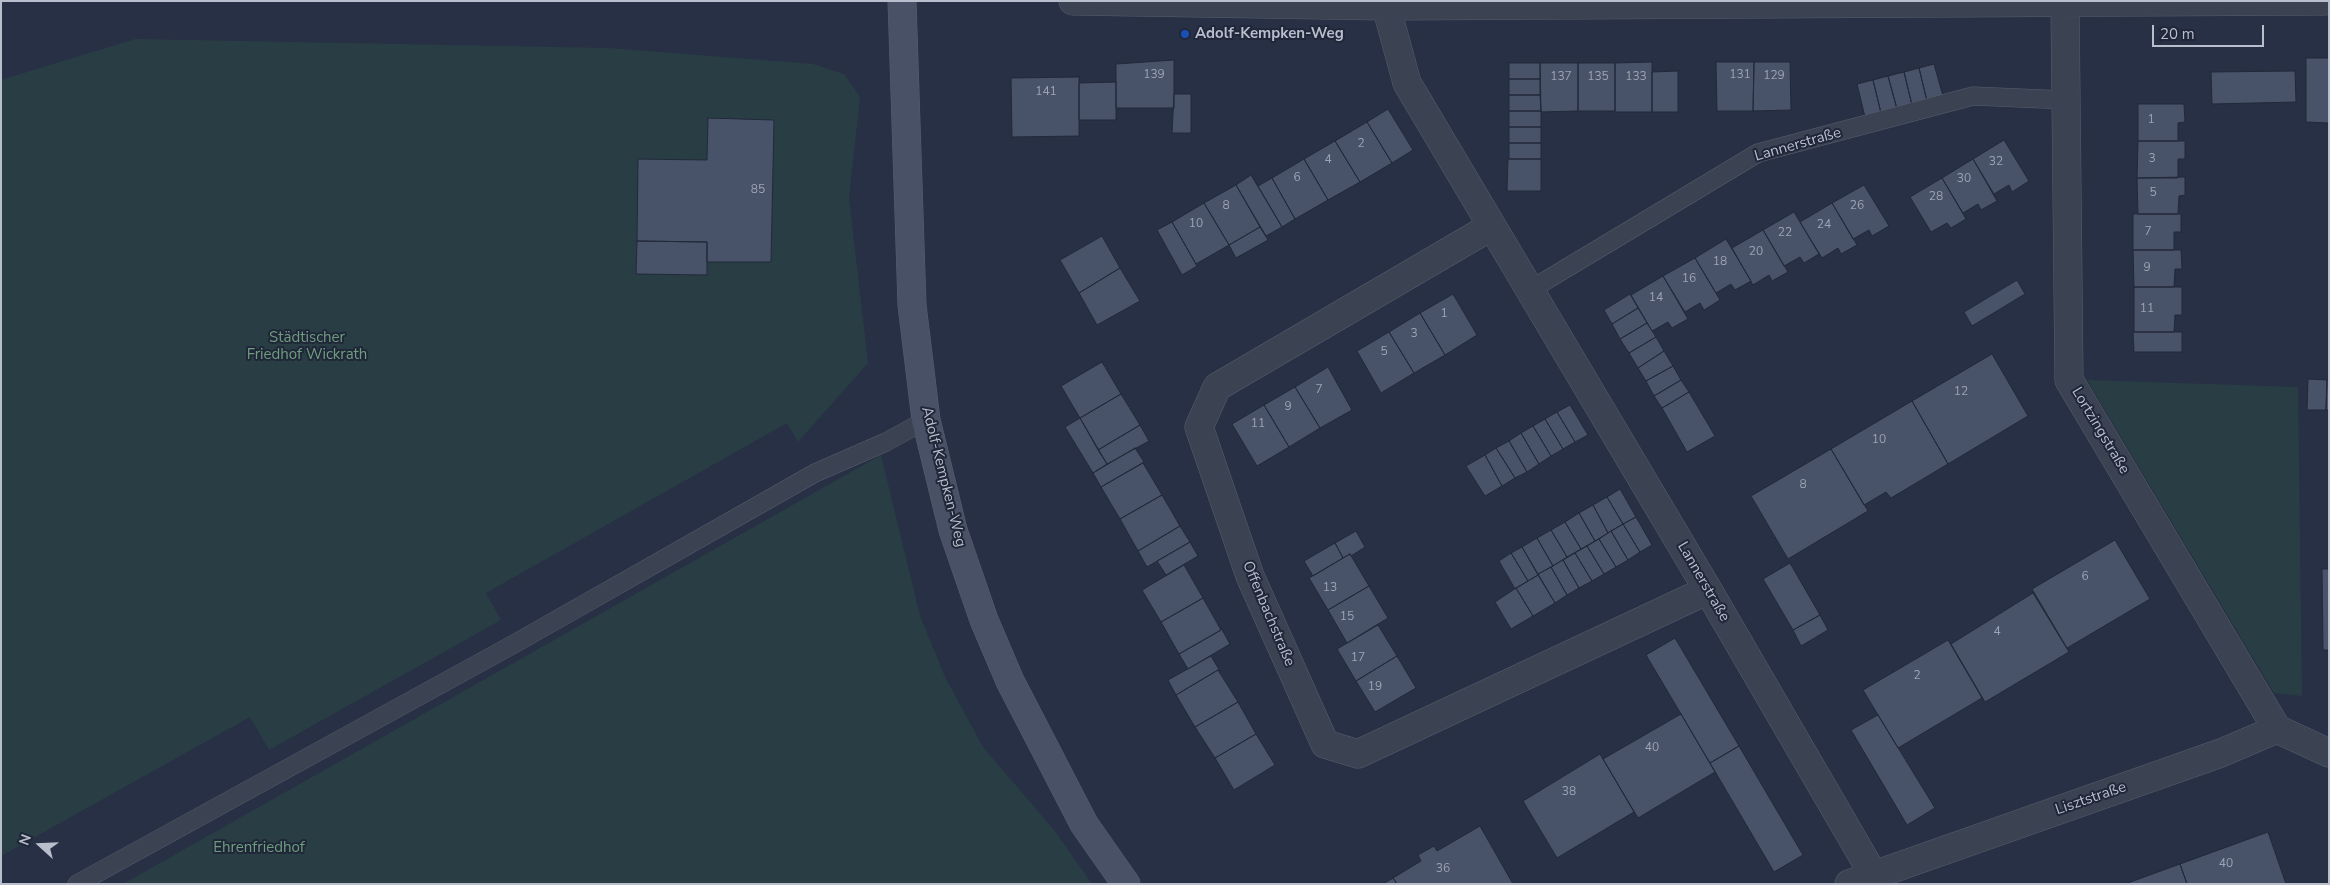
<!DOCTYPE html>
<html>
<head>
<meta charset="utf-8">
<style>
  body { margin:0 }
  #map { position:relative; width:2330px; height:885px; overflow:hidden; background:#273044; font-family:"Nunito Sans",sans-serif }
  canvas { display:block }
  .frame { position:absolute; inset:0; border:2px solid #b9becd; pointer-events:none }
  .north { position:absolute; left:15px; top:820px; width:50px; height:50px; -webkit-text-stroke:4px #202739; paint-order:stroke; rotate:290deg; font-size:14px; font-weight:700; line-height:20px; text-align:center; color:#b9becd }
  .north::after { content:''; display:block; margin:auto; width:18px; height:22px; background:#b9becd; clip-path:polygon(50% 0,100% 100%,50% 72%,0 100%) }
  .scale { position:absolute; left:2152px; top:25px; width:112px; height:22px; box-sizing:border-box; border:2px solid #b9becd; border-top:0; padding-left:6px; font-size:15px; line-height:18px; white-space:nowrap; color:#b9becd; -webkit-text-stroke:4px #202739; paint-order:stroke }
</style>
</head>
<body>
<div id="map">
<canvas width="2330" height="885"></canvas>
<div class="frame"></div>
<div class="north">N</div>
<div class="scale">20 m</div>
</div>
<script>
const ctx = document.querySelector('canvas').getContext('2d');
ctx.lineJoin = 'round';
function paint(path, color) {
  ctx.fillStyle = color;
  ctx.fill(path, 'evenodd');
}
function shape(rows) {
  const path = new Path2D();
  for (const r of rows) {
    path.moveTo(r[0], r[1]);
    for (let i = 2; i < r.length; i += 2) path.lineTo(r[i], r[i + 1]);
  }
  return path;
}
function stroke(path, color, width, dash) {
  ctx.strokeStyle = color;
  ctx.lineWidth = width;
  ctx.lineCap = dash ? 'butt' : 'round';
  ctx.setLineDash(dash || []);
  ctx.stroke(path);
}
function write(font, color, halo, rows, align = 'center') {
  ctx.font = font + ' "Nunito Sans",sans-serif';
  ctx.lineWidth = 4;
  ctx.setLineDash([]);
  ctx.textBaseline = 'middle';
  ctx.strokeStyle = halo;
  ctx.fillStyle = color;
  for (const [text, x, y, turn = 0] of rows) {
    ctx.save();
    ctx.translate(x, y);
    ctx.rotate((+turn || 0) * Math.PI / 180);
    ctx.textAlign = isNaN(turn) ? turn : align;
    if (halo) ctx.strokeText(text, 0, 0);
    ctx.fillText(text, 0, 0);
    ctx.restore();
  }
}
const green = shape([
  [135,39,608,48,813,64,844,74,860,97,849,198,868,363,798,442,787,423,486,593,501,620,269,750,250,717,1,856,1,80],
  [2087,380,2298,387,2302,696,2274,693],
  [881,455,920,616,945,677,983,747,1055,831,1092,884,123,884]
]);
const building = shape([
  [2306,58,2329,58,2329,123,2306,122,2306,58],
  [1174,60,1174,108,1116,108,1116,64,1174,60],
  [1652,62,1652,112,1615,112,1615,63,1652,62],
  [1716,62,1754,62,1753,111,1717,111,1716,62],
  [1754,62,1790,62,1791,110,1753,111,1754,62],
  [1509,63,1540,63,1540,79,1509,79,1509,63],
  [1540,63,1578,63,1578,111,1541,112,1540,63],
  [1578,63,1615,63,1615,111,1578,111,1578,63],
  [1934,64,1943,96,1927,101,1919,68,1934,64],
  [1919,68,1927,101,1912,105,1904,72,1919,68],
  [1678,71,1678,112,1652,112,1652,72,1678,71],
  [2295,71,2296,102,2212,104,2211,72,2295,71],
  [1904,72,1912,105,1897,109,1888,76,1904,72],
  [1888,76,1897,109,1881,113,1873,80,1888,76],
  [1079,77,1079,136,1012,137,1011,78,1079,77],
  [1509,79,1540,79,1540,95,1509,95,1509,79],
  [1873,80,1881,113,1865,117,1857,84,1873,80],
  [1116,82,1116,120,1079,120,1079,83,1116,82],
  [1174,94,1191,94,1191,133,1172,133,1174,94],
  [1509,95,1540,95,1541,111,1509,111,1509,95],
  [2138,104,2184,104,2185,122,2178,123,2178,141,2138,141,2138,104],
  [1388,109,1413,150,1392,163,1367,122,1388,109],
  [1509,111,1541,111,1541,127,1509,127,1509,111],
  [708,118,774,120,771,262,707,262,707,242,637,241,638,159,707,160,708,118],
  [1367,122,1392,163,1360,182,1335,141,1367,122],
  [1509,127,1541,127,1541,143,1509,143,1509,127],
  [2004,140,2029,181,2012,192,2009,185,1994,194,1973,159,2004,140],
  [1335,141,1360,182,1328,200,1304,159,1335,141],
  [2138,141,2185,141,2185,159,2178,159,2178,178,2137,178,2138,141],
  [1509,143,1541,143,1541,159,1509,159,1509,143],
  [1304,159,1328,200,1295,219,1272,178,1304,159],
  [1508,159,1541,159,1541,191,1507,191,1508,159],
  [1973,159,1997,201,1981,210,1978,204,1963,213,1942,178,1973,159],
  [1251,175,1282,227,1266,236,1236,185,1251,175],
  [2185,177,2185,195,2179,196,2178,214,2138,214,2137,178,2185,177],
  [1272,178,1295,219,1282,227,1258,186,1272,178],
  [1942,178,1966,219,1951,228,1947,223,1931,232,1910,197,1942,178],
  [1236,185,1260,227,1229,245,1204,203,1236,185],
  [1864,185,1889,226,1872,236,1869,230,1853,239,1832,203,1864,185],
  [1204,203,1229,245,1196,264,1172,222,1204,203],
  [1832,203,1857,245,1841,254,1838,248,1822,258,1800,222,1832,203],
  [1794,212,1819,254,1804,263,1800,257,1784,266,1763,230,1794,212],
  [2133,214,2181,214,2181,232,2174,232,2174,250,2133,250,2133,214],
  [1172,222,1197,266,1182,275,1157,230,1172,222],
  [1260,227,1268,240,1236,258,1229,245,1260,227],
  [1763,230,1788,272,1772,281,1769,275,1753,285,1732,248,1763,230],
  [1102,236,1120,268,1079,293,1060,260,1102,236],
  [1726,239,1751,281,1735,290,1731,284,1716,293,1695,258,1726,239],
  [637,241,707,242,707,275,636,274,637,241],
  [2133,250,2181,250,2182,269,2175,269,2174,287,2134,287,2133,250],
  [1695,258,1720,300,1704,310,1700,303,1685,312,1663,276,1695,258],
  [1120,268,1140,301,1097,325,1079,293,1120,268],
  [1663,276,1688,319,1672,328,1668,322,1652,331,1631,295,1663,276],
  [2017,280,2025,294,1972,326,1964,312,2017,280],
  [2134,287,2182,287,2182,315,2175,315,2174,332,2134,332,2134,287],
  [1453,294,1477,335,1445,355,1420,313,1453,294],
  [1630,294,1638,308,1612,324,1604,310,1630,294],
  [1638,308,1647,323,1620,339,1612,324,1638,308],
  [1420,313,1445,355,1414,373,1389,332,1420,313],
  [1647,323,1656,337,1629,353,1620,339,1647,323],
  [1389,332,1414,373,1381,393,1357,351,1389,332],
  [2133,332,2182,332,2182,352,2134,352,2133,332],
  [1656,337,1664,351,1638,368,1629,353,1656,337],
  [1664,351,1673,366,1646,381,1638,368,1664,351],
  [1992,354,2028,416,1948,464,1912,401,1992,354],
  [1102,362,1121,394,1080,418,1061,386,1102,362],
  [1673,366,1681,380,1654,396,1646,381,1673,366],
  [1328,367,1352,410,1320,428,1295,387,1328,367],
  [2308,379,2327,380,2326,410,2307,410,2308,379],
  [1681,380,1689,392,1662,408,1654,396,1681,380],
  [2327,380,2329,380,2329,410,2326,410,2327,380],
  [1295,387,1320,428,1289,447,1264,405,1295,387],
  [1689,392,1715,436,1687,452,1662,408,1689,392],
  [1121,394,1140,425,1098,450,1080,418,1121,394],
  [1912,401,1948,464,1891,498,1886,492,1864,505,1831,449,1912,401],
  [1264,405,1289,447,1257,466,1232,424,1264,405],
  [1570,405,1588,435,1575,442,1557,412,1570,405],
  [1557,412,1575,442,1563,449,1545,419,1557,412],
  [1080,418,1107,464,1093,473,1065,427,1080,418],
  [1545,419,1563,449,1551,456,1533,426,1545,419],
  [1140,425,1149,441,1107,464,1098,450,1140,425],
  [1533,426,1551,456,1539,464,1521,433,1533,426],
  [1521,433,1539,464,1527,472,1509,441,1521,433],
  [1509,441,1527,472,1515,478,1496,448,1509,441],
  [1135,448,1144,462,1101,487,1093,473,1135,448],
  [1496,448,1515,478,1502,486,1485,455,1496,448],
  [1831,449,1868,511,1788,559,1751,496,1831,449],
  [1485,455,1502,486,1485,496,1466,466,1485,455],
  [1143,463,1162,495,1120,519,1101,487,1143,463],
  [1620,489,1636,517,1623,524,1607,497,1620,489],
  [1162,495,1180,526,1138,551,1120,519,1162,495],
  [1607,497,1623,524,1608,533,1593,505,1607,497],
  [1593,505,1608,533,1595,541,1579,513,1593,505],
  [1579,513,1595,541,1581,549,1565,522,1579,513],
  [1636,517,1652,545,1640,552,1623,524,1636,517],
  [1565,522,1581,549,1567,557,1551,530,1565,522],
  [1623,524,1640,552,1628,560,1611,531,1623,524],
  [1180,526,1190,542,1147,567,1138,551,1180,526],
  [1551,530,1567,557,1553,566,1537,538,1551,530],
  [1356,531,1365,547,1351,556,1350,554,1343,558,1335,543,1356,531],
  [1611,531,1628,560,1616,567,1599,539,1611,531],
  [1537,538,1553,566,1538,574,1522,547,1537,538],
  [1599,539,1616,567,1604,574,1587,546,1599,539],
  [2115,540,2150,599,2067,648,2032,589,2115,540],
  [1190,542,1198,556,1166,575,1157,561,1190,542],
  [1335,543,1343,558,1313,576,1304,561,1335,543],
  [1587,546,1604,574,1592,581,1575,553,1587,546],
  [1522,547,1538,575,1528,581,1511,553,1522,547],
  [1511,553,1528,581,1515,589,1499,561,1511,553],
  [1575,553,1592,581,1579,588,1563,560,1575,553],
  [1350,554,1369,586,1328,610,1309,578,1350,554],
  [1563,560,1579,588,1567,595,1551,567,1563,560],
  [1790,563,1820,615,1793,630,1763,579,1790,563],
  [1184,565,1203,598,1161,622,1142,590,1184,565],
  [1551,567,1567,595,1555,603,1538,574,1551,567],
  [2322,569,2329,569,2329,650,2323,650,2322,569],
  [1538,575,1555,603,1533,616,1516,588,1538,575],
  [1369,586,1388,618,1347,643,1328,610,1369,586],
  [1516,588,1533,616,1511,629,1495,602,1516,588],
  [2033,593,2069,652,1985,702,1951,644,2033,593],
  [1203,598,1221,630,1179,654,1161,622,1203,598],
  [1820,615,1828,630,1801,646,1793,630,1820,615],
  [1378,625,1397,656,1356,681,1337,649,1378,625],
  [1221,628,1230,644,1188,669,1179,654,1221,630,1221,628],
  [1675,638,1739,746,1710,763,1646,655,1675,638],
  [1948,640,1982,698,1898,748,1863,690,1948,640],
  [1211,656,1220,671,1218,670,1176,695,1168,680,1211,656],
  [1397,656,1416,688,1375,712,1356,681,1397,656],
  [1218,670,1238,702,1195,727,1176,695,1218,670],
  [1238,702,1256,734,1215,758,1195,727,1238,702],
  [1681,714,1715,772,1638,818,1603,759,1681,714],
  [1878,715,1935,808,1907,825,1851,730,1878,715],
  [1256,734,1275,765,1234,790,1215,758,1256,734],
  [1739,746,1803,855,1774,872,1710,763,1739,746],
  [1600,754,1634,812,1557,858,1523,801,1600,754],
  [1480,826,1513,884,1397,884,1393,878,1421,861,1418,855,1434,846,1437,851,1480,826],
  [2268,832,2286,884,2187,884,2180,864,2268,832],
  [2180,864,2187,884,2125,884,2180,864],
  [1393,878,1397,884,1383,884,1393,878]
]);
const lane = shape([
  [1530,290,1758,153,1973,96,2066,100],
  [77,884,514,644,815,473,886,442,926,420]
]);
const street = shape([
  [1073,1,1386,6,2325,1],
  [2065,4,2069,380,2277,729],
  [1386,6,1407,83,1708,590,1873,874],
  [1492,226,1217,387,1199,427,1250,576,1325,744,1358,754,1708,590],
  [1849,884,2221,753,2277,729,2329,753]
]);
const secondary = shape([
  [902,1,912,305,926,420,953,530,984,620,1010,681,1084,824,1126,884]
]);
const markers = [
  [1185,34,5,"#1a4fb4"]
];
const numberNames = [
  ["139",1154,75],
  ["131",1740,75],
  ["129",1774,76],
  ["137",1561,77],
  ["135",1598,77],
  ["133",1636,77],
  ["141",1046,92],
  ["1",2151,120],
  ["2",1361,144],
  ["3",2152,159],
  ["4",1328,160],
  ["32",1996,162],
  ["6",1297,178],
  ["30",1964,179],
  ["85",758,190],
  ["5",2153,193],
  ["28",1936,197],
  ["8",1226,206],
  ["26",1857,206],
  ["10",1196,224],
  ["24",1824,225],
  ["7",2148,232],
  ["22",1785,233],
  ["20",1756,252],
  ["18",1720,262],
  ["9",2147,268],
  ["16",1689,279],
  ["14",1656,298],
  ["11",2147,309],
  ["1",1444,314],
  ["3",1414,334],
  ["5",1384,352],
  ["7",1319,390],
  ["12",1961,392],
  ["9",1288,407],
  ["11",1258,424],
  ["10",1879,440],
  ["8",1803,485],
  ["6",2085,577],
  ["13",1330,588],
  ["15",1347,617],
  ["4",1997,632],
  ["17",1358,658],
  ["2",1917,676],
  ["19",1375,687],
  ["40",1652,748],
  ["38",1569,792],
  ["40",2226,864],
  ["36",1443,869]
];
const poiNames = [
  ["Adolf-Kempken-Weg",1195,34]
];
const streetNames = [
  ["Lannerstraße",1798,145,-16],
  ["Lortzingstraße",2100,431,59],
  ["Adolf-Kempken-Weg",943,477,76],
  ["Lannerstraße",1703,582,60],
  ["Offenbachstraße",1268,614,67],
  ["Lisztstraße",2091,799,-19]
];
const parkNames = [
  ["Städtischer",307,338],
  ["Friedhof Wickrath",307,355],
  ["Ehrenfriedhof",259,848]
];
paint(green, '#293e44');
paint(building, '#485268');
stroke(building, '#22293a', 1);
stroke(lane, '#575e6d', 19);
stroke(street, '#575e6d', 29);
stroke(secondary, '#575e6d', 29);
stroke(lane, '#3b4353', 18);
stroke(street, '#3b4353', 28);
stroke(secondary, '#495166', 28);
for (const [x, y, r, color] of markers) {
  const dot = new Path2D();
  dot.arc(x, y, r, 0, 2 * Math.PI);
  ctx.fillStyle = color;
  ctx.fill(dot);
  stroke(dot, '#202739', 2);
}
write('12px', '#9da3b4', null, numberNames);
write('bold 15px', '#b9becd', '#202739', poiNames, 'left');
write('15px', '#b9becd', '#202739', streetNames);
write('15px', '#6f9e7f', '#202739', parkNames);
</script>
</body>
</html>
